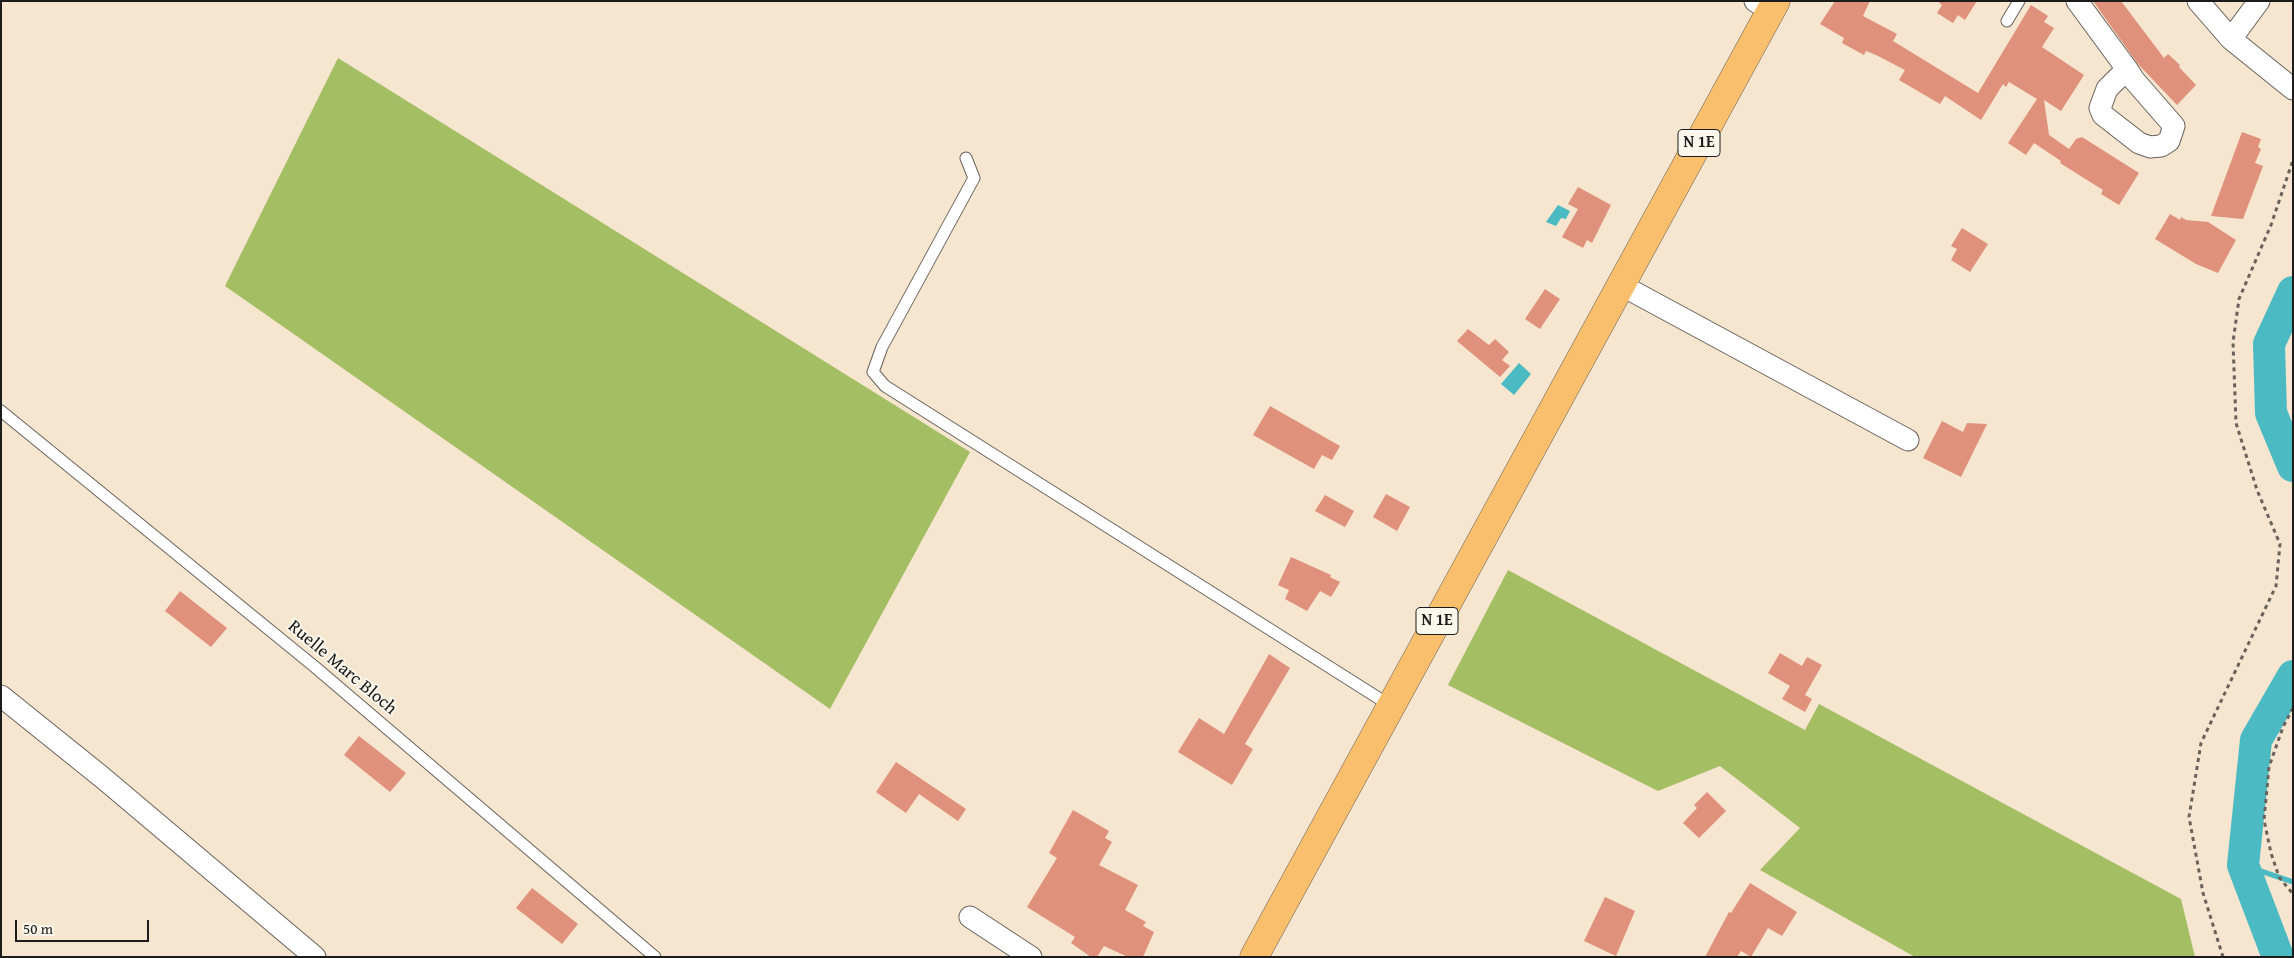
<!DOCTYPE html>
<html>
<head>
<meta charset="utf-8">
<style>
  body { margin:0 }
  #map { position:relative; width:2294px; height:958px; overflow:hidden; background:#f6e5cf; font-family:"Gentium Book Plus",serif }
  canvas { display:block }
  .frame { position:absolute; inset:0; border:2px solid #1c1c1c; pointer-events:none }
  .scale { position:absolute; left:15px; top:920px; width:134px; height:22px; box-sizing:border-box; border:2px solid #1c1c1c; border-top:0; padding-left:6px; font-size:15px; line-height:18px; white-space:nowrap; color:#1c1c1c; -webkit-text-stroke:4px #fbf7ec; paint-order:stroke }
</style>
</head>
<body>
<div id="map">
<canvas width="2294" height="958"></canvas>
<div class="frame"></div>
<div class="scale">50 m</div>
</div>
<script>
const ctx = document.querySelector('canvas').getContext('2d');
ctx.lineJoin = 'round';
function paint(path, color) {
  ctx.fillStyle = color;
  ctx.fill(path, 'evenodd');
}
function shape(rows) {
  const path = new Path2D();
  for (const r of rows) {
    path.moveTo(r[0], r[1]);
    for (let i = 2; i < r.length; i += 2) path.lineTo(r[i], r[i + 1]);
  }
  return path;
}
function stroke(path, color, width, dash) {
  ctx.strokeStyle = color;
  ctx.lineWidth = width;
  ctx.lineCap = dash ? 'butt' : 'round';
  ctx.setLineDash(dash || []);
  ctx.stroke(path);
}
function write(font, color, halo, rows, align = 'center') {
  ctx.font = font + ' "Gentium Book Plus",serif';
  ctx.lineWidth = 4;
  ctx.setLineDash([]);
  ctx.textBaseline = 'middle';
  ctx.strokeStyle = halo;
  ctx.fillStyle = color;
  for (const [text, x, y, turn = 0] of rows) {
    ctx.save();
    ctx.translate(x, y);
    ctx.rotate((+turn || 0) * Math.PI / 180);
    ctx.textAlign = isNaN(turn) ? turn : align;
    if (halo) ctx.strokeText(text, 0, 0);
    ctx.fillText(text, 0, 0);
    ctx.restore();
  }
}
const green = shape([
  [338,58,970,452,830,709,225,286],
  [1508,570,1805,730,1819,704,2181,899,2195,957,1915,957,1760,870,1800,828,1720,766,1658,791,1448,685]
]);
const water = shape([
  [1558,205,1570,211,1566,219,1561,218,1556,226,1546,222],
  [1519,363,1531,374,1514,395,1501,384]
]);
const stream = shape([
  [2243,865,2293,882]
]);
const river = shape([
  [2293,292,2269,344,2271,413,2293,466],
  [2278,957,2243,865,2256,740,2293,676]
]);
const building = shape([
  [1835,1,1870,1,1863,16,1897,34,1893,41,1978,93,2031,5,2048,16,2044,22,2054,28,2042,47,2084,75,2061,111,2044,100,2049,135,2069,149,2076,139,2082,137,2139,173,2119,205,2101,194,2103,190,2060,163,2061,161,2034,143,2026,155,2008,143,2037,99,2009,82,2006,87,2003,84,1981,120,1945,96,1940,104,1899,80,1905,70,1876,55,1866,51,1864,55,1842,43,1844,38,1820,24],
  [1937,1,1977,1,1965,20,1958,15,1953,23,1937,13,1942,5],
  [2093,1,2121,1,2164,58,2168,54,2180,65,2179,67,2196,85,2177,105,2138,64],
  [2242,132,2261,139,2258,147,2261,149,2255,163,2263,166,2243,219,2211,216],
  [1578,187,1611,205,1592,243,1587,240,1583,248,1562,237,1578,209,1568,204],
  [2170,214,2180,220,2181,217,2186,220,2208,222,2236,240,2218,273,2196,264,2155,239],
  [1962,228,1988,244,1970,272,1951,260,1957,249,1951,246],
  [1545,289,1560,299,1540,329,1525,319],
  [1468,329,1489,345,1495,339,1509,352,1502,360,1510,366,1500,377,1457,341],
  [1270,406,1340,446,1332,460,1322,455,1314,469,1253,435],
  [1942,421,1963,432,1967,423,1987,424,1961,477,1923,458],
  [1386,494,1410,507,1397,531,1373,517],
  [1325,495,1354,511,1345,527,1315,511],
  [1291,557,1331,575,1330,577,1340,582,1331,597,1320,591,1307,611,1285,599,1289,590,1278,585],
  [180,591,227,628,211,647,165,611],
  [1780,653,1802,666,1807,657,1822,665,1805,695,1812,699,1805,712,1782,699,1790,686,1768,673],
  [1269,654,1290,668,1245,744,1253,749,1232,785,1178,752,1199,718,1224,734],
  [359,736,406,773,390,792,344,755],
  [896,762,966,809,958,821,919,794,906,813,876,792],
  [1707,792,1726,811,1699,838,1683,823,1697,808,1694,805],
  [1073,810,1109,831,1105,838,1112,842,1099,865,1138,885,1125,910,1146,922,1143,926,1154,932,1143,957,1128,957,1104,946,1097,957,1091,957,1071,943,1075,937,1027,907,1057,858,1049,853],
  [1750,883,1797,912,1782,936,1768,928,1751,957,1741,951,1737,957,1705,957,1729,912,1731,913],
  [532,888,578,924,562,944,516,908],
  [1605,897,1635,911,1616,956,1584,941]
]);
const path = shape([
  [2293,708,2283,727,2269,767,2264,820,2271,853,2279,877,2293,894],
  [2223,957,2203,893,2189,817,2201,743,2276,586,2280,544,2257,490,2236,423,2233,342,2239,299,2271,225,2293,160]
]);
const service = shape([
  [2007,21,2019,1],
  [966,158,974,178,882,347,873,372,885,386,1391,706],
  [1,411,315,667,655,957]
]);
const minor = shape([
  [1755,1,1771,11],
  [2077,1,2127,69,2134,80,2174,126,2169,141,2161,146,2150,147,2139,143,2103,115,2100,108,2107,89,2127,69],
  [2198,1,2231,39,2293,89],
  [2231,39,2259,1],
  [1621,285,1908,440],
  [1,696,103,778,315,957],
  [970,917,1031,957]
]);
const primary = shape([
  [1254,957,1776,1]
]);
const shields = [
  [1699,143,42],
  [1437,621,42]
];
const shieldNames = [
  ["N 1E",1699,143],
  ["N 1E",1437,621]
];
const streetNames = [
  ["Ruelle Marc Bloch",342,668,40]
];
paint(green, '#a4be64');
paint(water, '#4bbac2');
stroke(stream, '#4bbac2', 5.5);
stroke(river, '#4bbac2', 32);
paint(building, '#df917c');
stroke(service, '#68625b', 13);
stroke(minor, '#68625b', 23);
stroke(primary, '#68625b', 29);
stroke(path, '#68625b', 3, [4, 4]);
stroke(service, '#fff', 11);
stroke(minor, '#fff', 21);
stroke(primary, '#f9bf6d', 28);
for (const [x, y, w] of shields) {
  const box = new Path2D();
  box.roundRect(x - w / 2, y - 13.5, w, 27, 4);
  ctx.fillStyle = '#fbf7ec';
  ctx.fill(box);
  stroke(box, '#1c1c1c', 1);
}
write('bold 16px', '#1c1c1c', null, shieldNames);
write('18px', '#1c1c1c', '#fbf7ec', streetNames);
</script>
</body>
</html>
